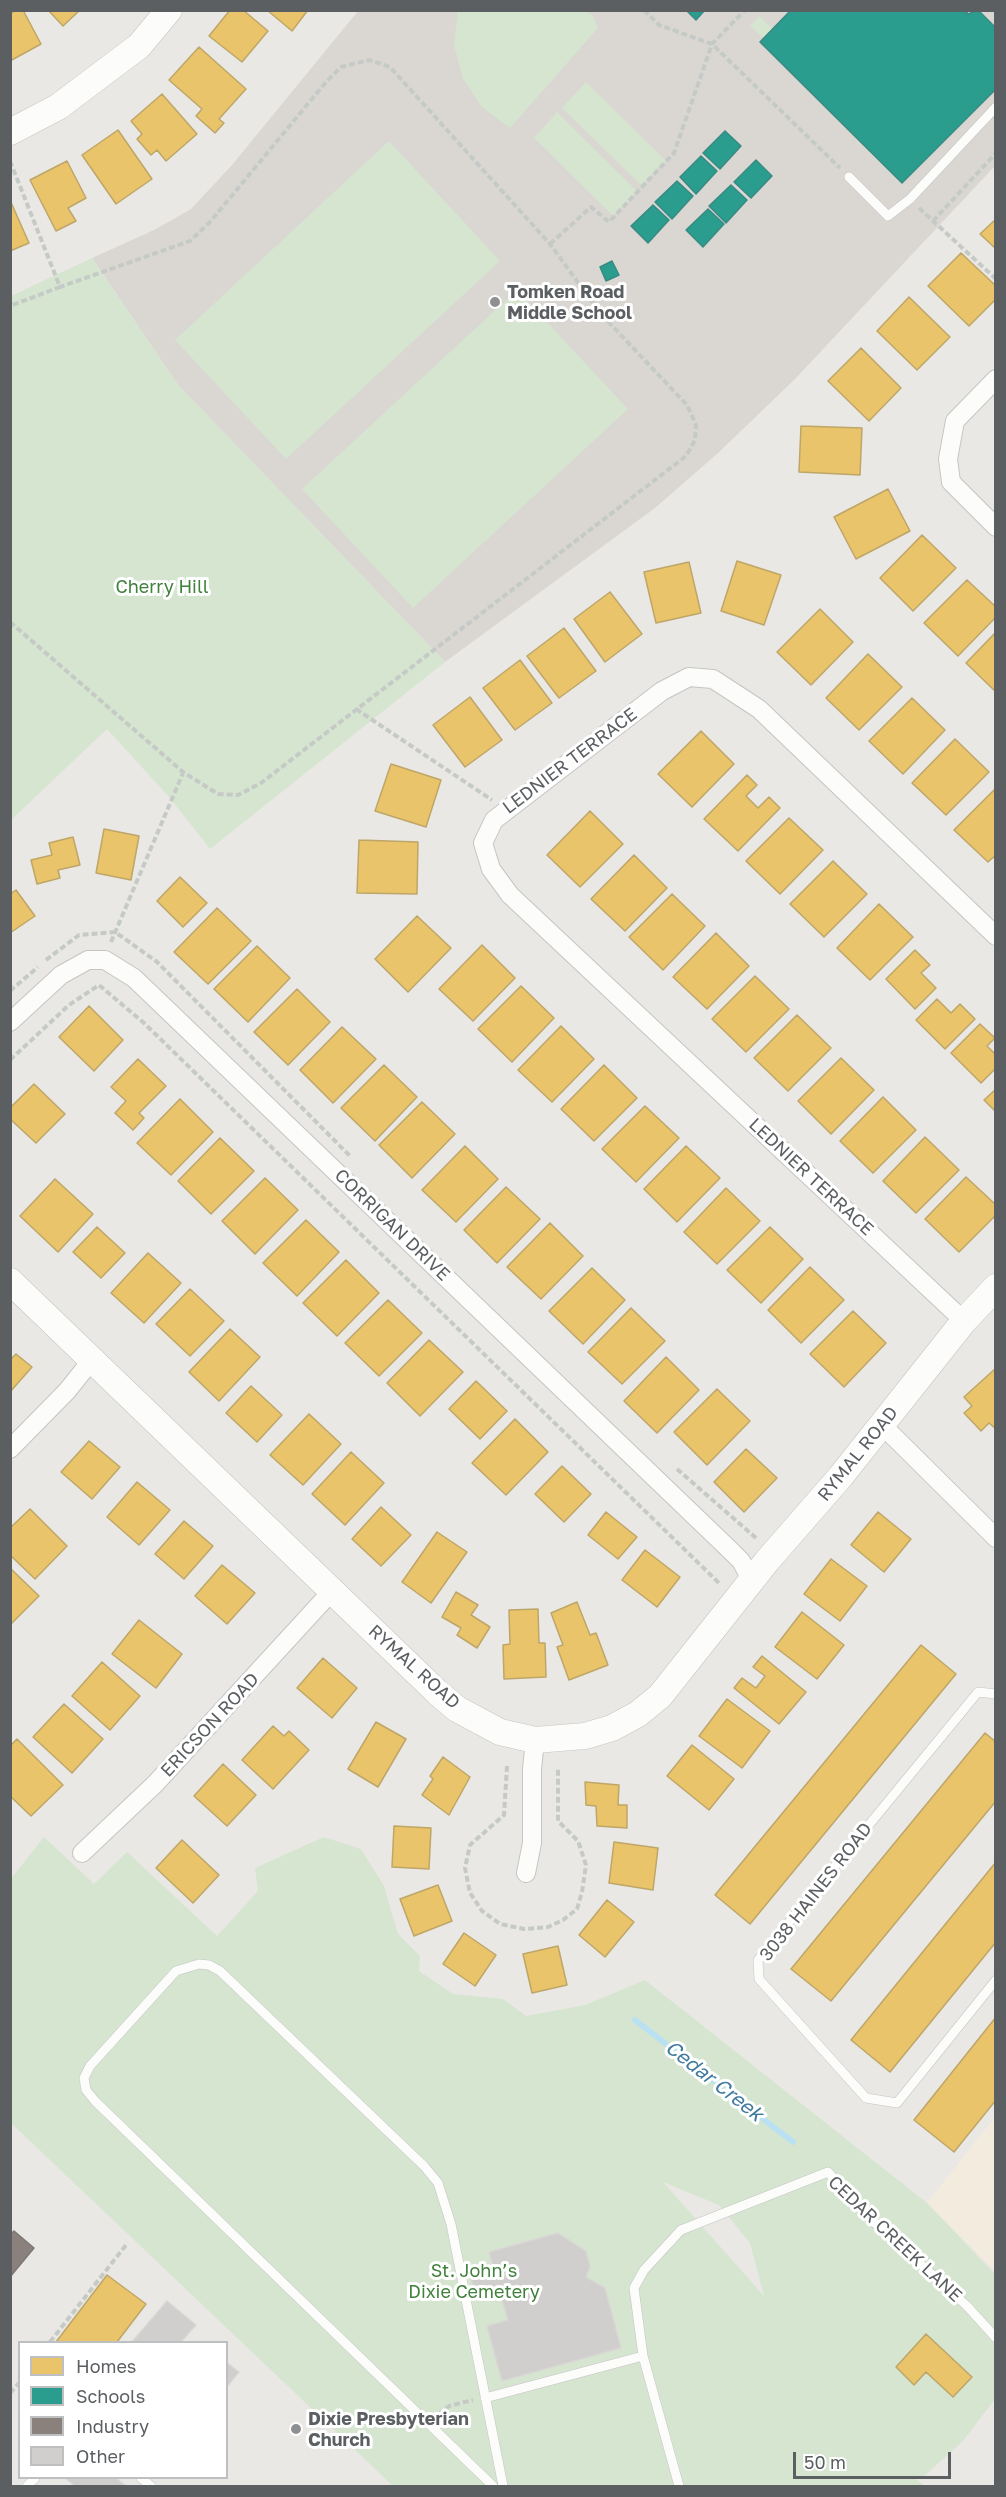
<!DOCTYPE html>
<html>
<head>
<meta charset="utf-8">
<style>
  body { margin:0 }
  #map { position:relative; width:1006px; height:2497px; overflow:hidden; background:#eae8e4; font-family:"Golos Text",sans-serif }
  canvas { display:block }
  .frame { position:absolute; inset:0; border:12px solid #5b5f62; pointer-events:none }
  .legend { position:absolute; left:18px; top:2341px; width:210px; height:138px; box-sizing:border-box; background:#fff; border:2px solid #bdbfc0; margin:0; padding:8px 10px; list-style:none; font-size:18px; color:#5b5f62 }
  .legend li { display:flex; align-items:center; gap:12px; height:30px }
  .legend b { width:30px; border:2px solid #bdbfc0 }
  .scale { position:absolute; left:793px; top:2452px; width:158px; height:27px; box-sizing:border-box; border:3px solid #5b5f62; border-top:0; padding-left:8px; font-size:18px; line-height:21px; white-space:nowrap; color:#5b5f62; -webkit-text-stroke:4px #fff; paint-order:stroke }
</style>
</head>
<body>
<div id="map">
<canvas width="1006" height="2497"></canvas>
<div class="frame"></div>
<ul class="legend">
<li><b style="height:16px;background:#e9c46a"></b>Homes</li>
<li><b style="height:16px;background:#2a9d8f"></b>Schools</li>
<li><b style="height:16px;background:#8a817c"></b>Industry</li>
<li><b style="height:16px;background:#d1cfce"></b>Other</li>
</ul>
<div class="scale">50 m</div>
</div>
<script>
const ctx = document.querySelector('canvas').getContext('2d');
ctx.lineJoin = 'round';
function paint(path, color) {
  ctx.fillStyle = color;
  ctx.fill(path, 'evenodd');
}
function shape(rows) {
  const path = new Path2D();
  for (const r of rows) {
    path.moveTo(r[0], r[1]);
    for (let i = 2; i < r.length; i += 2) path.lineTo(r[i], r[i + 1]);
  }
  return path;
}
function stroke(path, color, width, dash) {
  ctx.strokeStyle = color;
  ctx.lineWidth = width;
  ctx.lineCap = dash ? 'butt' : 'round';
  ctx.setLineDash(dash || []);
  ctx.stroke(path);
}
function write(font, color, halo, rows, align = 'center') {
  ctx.font = font + ' "Golos Text",sans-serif';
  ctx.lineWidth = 6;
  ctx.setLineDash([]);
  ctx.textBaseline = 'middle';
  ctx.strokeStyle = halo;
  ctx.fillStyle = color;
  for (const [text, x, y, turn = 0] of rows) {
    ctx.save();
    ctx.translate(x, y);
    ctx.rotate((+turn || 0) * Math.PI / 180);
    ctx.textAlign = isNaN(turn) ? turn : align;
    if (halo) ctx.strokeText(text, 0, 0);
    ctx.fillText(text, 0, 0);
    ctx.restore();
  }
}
const commercial = shape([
  [995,2117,995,2271,927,2203]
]);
const education = shape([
  [358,11,995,11,995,166,795,379,717,454,655,508,445,662,178,385,92,258,154,230,191,209,232,165]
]);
const green = shape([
  [458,11,585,11,592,15,598,28,510,128,482,107,463,79,454,45],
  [759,16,773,29,764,38,750,26],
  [586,82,666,161,641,185,562,108],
  [557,112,637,191,613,216,534,138],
  [389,141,500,261,286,459,175,340],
  [92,258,178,385,445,662,210,849,170,798,107,729,11,820,11,296],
  [517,290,628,409,413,608,302,489],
  [44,1837,94,1884,127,1852,217,1936,258,1891,255,1868,324,1837,361,1849,384,1886,398,1934,420,1956,419,1971,453,1994,503,1999,526,2016,585,2005,645,1980,927,2203,995,2274,995,2399,963,2441,922,2478,912,2476,925,2486,393,2486,11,2123,10,1880],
  [663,2182,719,2205,750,2243,764,2296]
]);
const homes = shape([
  [16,10,23,10,41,44,10,61,10,14,16,10],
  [48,10,80,10,63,26,48,10],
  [230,10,243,10,268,31,242,62,209,36,230,10],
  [267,10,308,10,292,31,267,10],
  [199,47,246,89,219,119,224,123,215,133,196,116,202,109,169,80,199,47],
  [162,94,197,134,166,161,157,150,151,155,137,139,142,134,131,121,162,94],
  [118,130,152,179,116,204,82,155,118,130],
  [67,161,86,198,68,208,76,221,56,231,30,180,67,161],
  [10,200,29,243,10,251,10,200],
  [996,219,996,249,980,234,996,219],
  [961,253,996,286,996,299,969,326,928,286,961,253],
  [909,297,950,337,917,370,877,331,909,297],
  [861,348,901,388,869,421,828,381,861,348],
  [801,426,862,428,860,475,799,472,801,426],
  [888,489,910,531,856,559,834,517,888,489],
  [922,535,956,568,913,611,880,578,922,535],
  [737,561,781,575,764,625,721,611,737,561],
  [689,562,701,613,656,623,644,572,689,562],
  [967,580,996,607,996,617,958,656,924,623,967,580],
  [610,592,642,634,605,662,574,619,610,592],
  [820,609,853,642,811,685,777,652,820,609],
  [564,628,596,671,559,698,527,656,564,628],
  [996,632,996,692,966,663,996,632],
  [868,654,902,687,859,730,826,698,868,654],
  [520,660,552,703,515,730,483,688,520,660],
  [470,697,502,740,465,767,433,725,470,697],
  [912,698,945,730,903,774,869,741,912,698],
  [701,731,734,764,692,807,658,774,701,731],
  [955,739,989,772,946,815,912,783,955,739],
  [391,764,441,780,426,827,375,811,391,764],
  [747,775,757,785,746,796,758,808,769,797,780,808,738,851,704,819,747,775],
  [996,788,996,855,988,862,954,830,996,788],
  [590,811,623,844,580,887,547,855,590,811],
  [789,818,823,850,780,894,746,861,789,818],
  [104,829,139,836,131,880,96,873,104,829],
  [73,837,80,865,58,870,60,878,37,884,31,860,52,855,49,843,73,837],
  [359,840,418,842,417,894,357,893,359,840],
  [634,855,667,888,625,931,591,899,634,855],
  [833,861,867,894,824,937,790,904,833,861],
  [180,877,207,903,183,927,157,901,180,877],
  [16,890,35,916,10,933,10,894,16,890],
  [672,894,705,926,663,970,629,937,672,894],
  [879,904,913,937,870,980,837,948,879,904],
  [217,908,251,941,208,984,174,952,217,908],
  [417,916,451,948,408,992,375,959,417,916],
  [716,933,749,966,707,1009,673,977,716,933],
  [482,945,515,978,473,1021,439,989,482,945],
  [257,946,290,978,248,1022,214,989,257,946],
  [915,950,930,965,921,973,936,988,915,1009,886,979,915,950],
  [755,976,789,1009,746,1052,712,1019,755,976],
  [521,986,554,1018,512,1062,478,1029,521,986],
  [297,989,330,1022,288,1065,254,1032,297,989],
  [937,999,951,1013,960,1004,975,1019,945,1049,916,1020,937,999],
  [89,1006,123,1040,94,1071,59,1037,89,1006],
  [797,1015,831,1048,788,1091,754,1058,797,1015],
  [980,1024,995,1038,987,1046,996,1055,996,1068,981,1083,951,1053,980,1024],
  [561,1026,594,1059,552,1102,518,1070,561,1026],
  [342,1027,376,1059,333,1103,300,1070,342,1027],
  [841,1058,874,1090,831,1134,798,1101,841,1058],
  [138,1059,166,1086,139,1113,144,1118,133,1130,115,1113,126,1101,111,1087,138,1059],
  [384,1065,417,1097,375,1141,341,1108,384,1065],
  [604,1065,637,1098,594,1141,561,1109,604,1065],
  [34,1084,65,1114,36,1143,10,1119,10,1108,34,1084],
  [996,1089,996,1112,984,1100,996,1089],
  [883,1097,916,1130,873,1173,840,1141,883,1097],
  [180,1099,213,1132,171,1175,137,1143,180,1099],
  [422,1102,455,1134,412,1178,379,1145,422,1102],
  [645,1106,679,1138,636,1182,602,1149,645,1106],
  [925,1137,959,1170,916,1213,883,1181,925,1137],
  [220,1138,254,1171,211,1214,178,1181,220,1138],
  [465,1146,498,1179,456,1222,422,1190,465,1146],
  [686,1146,720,1178,677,1222,644,1189,686,1146],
  [966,1177,996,1205,996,1215,959,1252,925,1219,966,1177],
  [265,1178,298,1210,255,1254,222,1221,265,1178],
  [55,1179,93,1214,58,1252,20,1216,55,1179],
  [506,1187,540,1219,497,1263,464,1230,506,1187],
  [726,1188,760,1221,717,1264,684,1232,726,1188],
  [306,1220,339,1252,297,1296,263,1263,306,1220],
  [550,1223,583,1256,541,1299,507,1267,550,1223],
  [97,1227,125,1253,101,1278,73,1252,97,1227],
  [770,1227,803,1259,761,1303,727,1270,770,1227],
  [148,1253,181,1283,144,1323,111,1293,148,1253],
  [346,1260,379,1293,337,1336,303,1303,346,1260],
  [810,1267,844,1300,801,1343,768,1310,810,1267],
  [592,1268,625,1300,583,1344,549,1311,592,1268],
  [190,1289,224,1321,190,1356,156,1324,190,1289],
  [388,1300,422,1333,379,1376,345,1343,388,1300],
  [631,1308,665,1341,622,1384,588,1352,631,1308],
  [853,1311,886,1343,844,1387,810,1354,853,1311],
  [230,1329,260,1357,219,1401,189,1372,230,1329],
  [429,1340,463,1372,420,1416,387,1383,429,1340],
  [16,1354,32,1367,10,1392,10,1360,16,1354],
  [666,1357,699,1390,657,1433,624,1401,666,1357],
  [996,1368,996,1429,989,1423,981,1431,964,1413,972,1406,964,1397,996,1368],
  [476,1381,507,1411,480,1439,449,1409,476,1381],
  [251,1386,282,1415,257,1442,226,1413,251,1386],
  [717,1389,750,1421,707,1465,674,1432,717,1389],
  [309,1414,341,1444,303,1485,270,1455,309,1414],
  [515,1419,548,1452,506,1495,472,1463,515,1419],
  [89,1441,120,1467,92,1499,61,1472,89,1441],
  [746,1449,777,1478,744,1512,714,1482,746,1449],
  [351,1452,384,1483,345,1525,312,1494,351,1452],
  [562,1466,591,1494,564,1522,535,1494,562,1466],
  [137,1482,170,1510,139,1545,107,1517,137,1482],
  [381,1507,411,1535,381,1566,352,1539,381,1507],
  [30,1509,67,1546,35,1579,10,1555,10,1528,30,1509],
  [606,1512,637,1537,618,1559,588,1535,606,1512],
  [878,1512,911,1539,884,1572,851,1545,878,1512],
  [184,1521,213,1546,184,1579,155,1554,184,1521],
  [437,1532,467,1552,431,1603,402,1582,437,1532],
  [645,1550,680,1577,657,1607,622,1580,645,1550],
  [831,1559,867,1586,840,1621,804,1594,831,1559],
  [222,1565,255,1593,227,1624,195,1596,222,1565],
  [10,1568,39,1596,10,1625,10,1568],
  [456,1592,478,1605,471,1615,490,1627,477,1648,457,1635,461,1628,442,1617,456,1592],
  [577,1602,590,1635,596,1633,608,1665,569,1680,557,1647,563,1645,551,1613,577,1602],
  [538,1609,539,1643,545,1643,546,1677,504,1679,503,1645,510,1644,509,1610,538,1609],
  [802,1612,844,1645,817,1679,775,1647,802,1612],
  [139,1620,182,1654,156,1688,112,1654,139,1620],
  [921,1645,956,1674,750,1924,715,1895,921,1645],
  [762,1656,806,1692,779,1724,734,1688,742,1678,756,1688,765,1676,753,1667,762,1656],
  [323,1658,357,1688,332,1718,297,1688,323,1658],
  [102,1662,140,1696,110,1730,72,1696,102,1662],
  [727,1699,770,1731,742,1768,699,1736,727,1699],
  [64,1704,103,1739,72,1773,33,1737,64,1704],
  [376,1722,406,1739,378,1787,348,1769,376,1722],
  [273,1726,284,1736,289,1731,309,1750,273,1789,242,1760,273,1726],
  [985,1733,996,1742,996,1801,831,2001,791,1969,985,1733],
  [17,1739,63,1785,31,1816,10,1796,10,1746,17,1739],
  [692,1745,734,1779,709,1810,667,1776,692,1745],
  [443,1757,470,1777,449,1815,422,1795,433,1779,430,1776,443,1757],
  [223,1764,256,1795,227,1826,194,1796,223,1764],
  [585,1782,619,1785,618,1805,627,1805,627,1828,597,1826,596,1806,586,1805,585,1782],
  [394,1826,431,1828,429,1869,392,1867,394,1826],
  [182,1840,219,1875,193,1903,156,1868,182,1840],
  [614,1842,658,1848,653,1890,609,1883,614,1842],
  [996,1862,996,1942,890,2072,851,2040,996,1862],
  [438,1885,452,1921,414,1936,400,1899,438,1885],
  [607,1900,634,1922,605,1957,579,1935,607,1900],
  [464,1933,496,1955,475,1986,443,1964,464,1933],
  [558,1946,567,1985,532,1993,523,1954,558,1946],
  [996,2017,996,2100,954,2152,914,2120,996,2017],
  [107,2275,146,2304,117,2342,56,2342,107,2275],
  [926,2334,972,2377,953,2397,926,2372,914,2385,896,2367,926,2334]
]);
const schools = shape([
  [686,10,705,10,696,20,686,10],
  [791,10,965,10,968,14,978,10,996,28,996,89,902,183,760,42,791,10],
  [725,131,741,146,720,169,703,153,725,131],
  [701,156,717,171,696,194,680,177,701,156],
  [756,160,772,176,751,198,734,182,756,160],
  [677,181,693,196,672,219,655,202,677,181],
  [731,185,747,200,726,223,709,206,731,185],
  [653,205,669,220,648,243,631,226,653,205],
  [708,209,724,224,703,247,686,230,708,209],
  [612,261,619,275,606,281,600,267,612,261]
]);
const industry = shape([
  [14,2231,34,2248,10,2277,10,2235,14,2231]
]);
const stream = shape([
  [635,2020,793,2142]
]);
const building = shape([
  [558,2233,586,2251,590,2267,586,2277,605,2288,621,2348,502,2381,487,2326,508,2320,500,2294,477,2300,469,2272,493,2266,489,2252,558,2233],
  [167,2301,196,2325,181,2342,132,2342,167,2301],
  [226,2362,239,2372,226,2388,226,2362],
  [65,2478,116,2478,126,2486,75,2486,65,2478]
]);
const path = shape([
  [644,10,659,25,712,44,840,168],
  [10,161,60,287,10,306],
  [919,208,996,279],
  [933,221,996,153],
  [550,244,591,207,609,222,674,153,712,44,745,10],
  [10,622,183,772,218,794,238,795,261,783,686,456,695,440,696,425,687,405,601,314,550,244,390,67,369,60,341,67,326,82,210,222,190,241,60,287],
  [356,709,492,800],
  [111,942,183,773],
  [46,960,79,935,115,932,156,961,351,1157],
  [10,991,38,967],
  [10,1060,69,1005,99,985,144,1023,720,1584],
  [677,1469,756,1538],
  [507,1766,504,1815,470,1845,465,1868,470,1893,482,1911,500,1924,524,1929,548,1927,563,1920,577,1909,582,1892,586,1865,578,1841,558,1821,558,1769],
  [50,2342,126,2245],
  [10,2393,20,2382],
  [439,2414,449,2406,473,2400]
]);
const lane = shape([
  [849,177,888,216,910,199,996,107],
  [996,1694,978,1692,758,1960,759,1979,866,2098,897,2103,996,1980],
  [485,2398,643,2356],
  [141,2478,151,2486],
  [27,2486,35,2478],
  [493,2486,95,2101,86,2090,84,2078,90,2066,176,1971,199,1964,209,1965,220,1971,424,2166,438,2183,451,2224,503,2486],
  [679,2486,643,2356,634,2288,644,2270,681,2230,828,2172,866,2215,967,2306,996,2338]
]);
const street = shape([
  [996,379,955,421,948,459,951,482,996,527],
  [10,1022,61,975,88,960,105,960,134,978,730,1550,741,1561,752,1581],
  [964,1321,510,895,491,869,483,843,494,820,662,691,689,677,713,679,759,709,996,936],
  [881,1424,996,1538],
  [10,1449,67,1391,91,1361],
  [82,1853,155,1784,332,1591],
  [526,1873,532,1843,532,1769,535,1740]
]);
const secondary = shape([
  [10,132,58,107,139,46,169,10],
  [10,1281,437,1692,457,1709,500,1732,535,1740,585,1736,612,1728,638,1714,660,1696,767,1561,841,1476,964,1321,996,1287]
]);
const markers = [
  [495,302,6,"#8d8f90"],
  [296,2429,6,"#8d8f90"]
];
const poiNames = [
  ["Tomken Road",507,292],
  ["Middle School",507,313],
  ["Dixie Presbyterian",308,2419],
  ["Church",308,2440]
];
const parkNames = [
  ["Cherry Hill",162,587],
  ["St. John’s",474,2271],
  ["Dixie Cemetery",474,2292]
];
const streetNames = [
  ["LEDNIER TERRACE",570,761,-37],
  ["LEDNIER TERRACE",811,1177,43],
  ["CORRIGAN DRIVE",392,1225,44],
  ["RYMAL ROAD",858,1454,-51],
  ["RYMAL ROAD",414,1667,42],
  ["ERICSON ROAD",210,1725,-47],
  ["3038 HAINES ROAD",816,1892,-52],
  ["CEDAR CREEK LANE",895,2239,43]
];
const waterNames = [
  ["Cedar Creek",714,2081,38]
];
paint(commercial, '#f3ecde');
paint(education, '#dad7d3');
paint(green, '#d5e5d0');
paint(homes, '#e9c46a');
stroke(homes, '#bea668', 1.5);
paint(schools, '#2a9d8f');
stroke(schools, '#398a82', 1.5);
paint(industry, '#8a817c');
stroke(industry, '#7c7774', 1.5);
stroke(stream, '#bae1f2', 6);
paint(building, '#d1cfce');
stroke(building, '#d9d7d4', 1.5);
stroke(lane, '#c4c5c4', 10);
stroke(street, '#c4c5c4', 20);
stroke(secondary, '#c5c5c5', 27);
stroke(path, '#c5cac7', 4, [6, 3]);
stroke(lane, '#fcfcfb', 9);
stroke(street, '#fcfcfb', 18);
stroke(secondary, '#fcfcfb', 26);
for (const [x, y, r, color] of markers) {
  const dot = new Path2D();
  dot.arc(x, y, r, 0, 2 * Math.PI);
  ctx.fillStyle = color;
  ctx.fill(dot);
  stroke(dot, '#fff', 2);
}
write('bold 18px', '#5b5f62', '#fff', poiNames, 'left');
write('18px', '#40813b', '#fff', parkNames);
write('18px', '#5b5f62', '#fff', streetNames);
write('italic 20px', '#427ba0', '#fff', waterNames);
</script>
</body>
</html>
